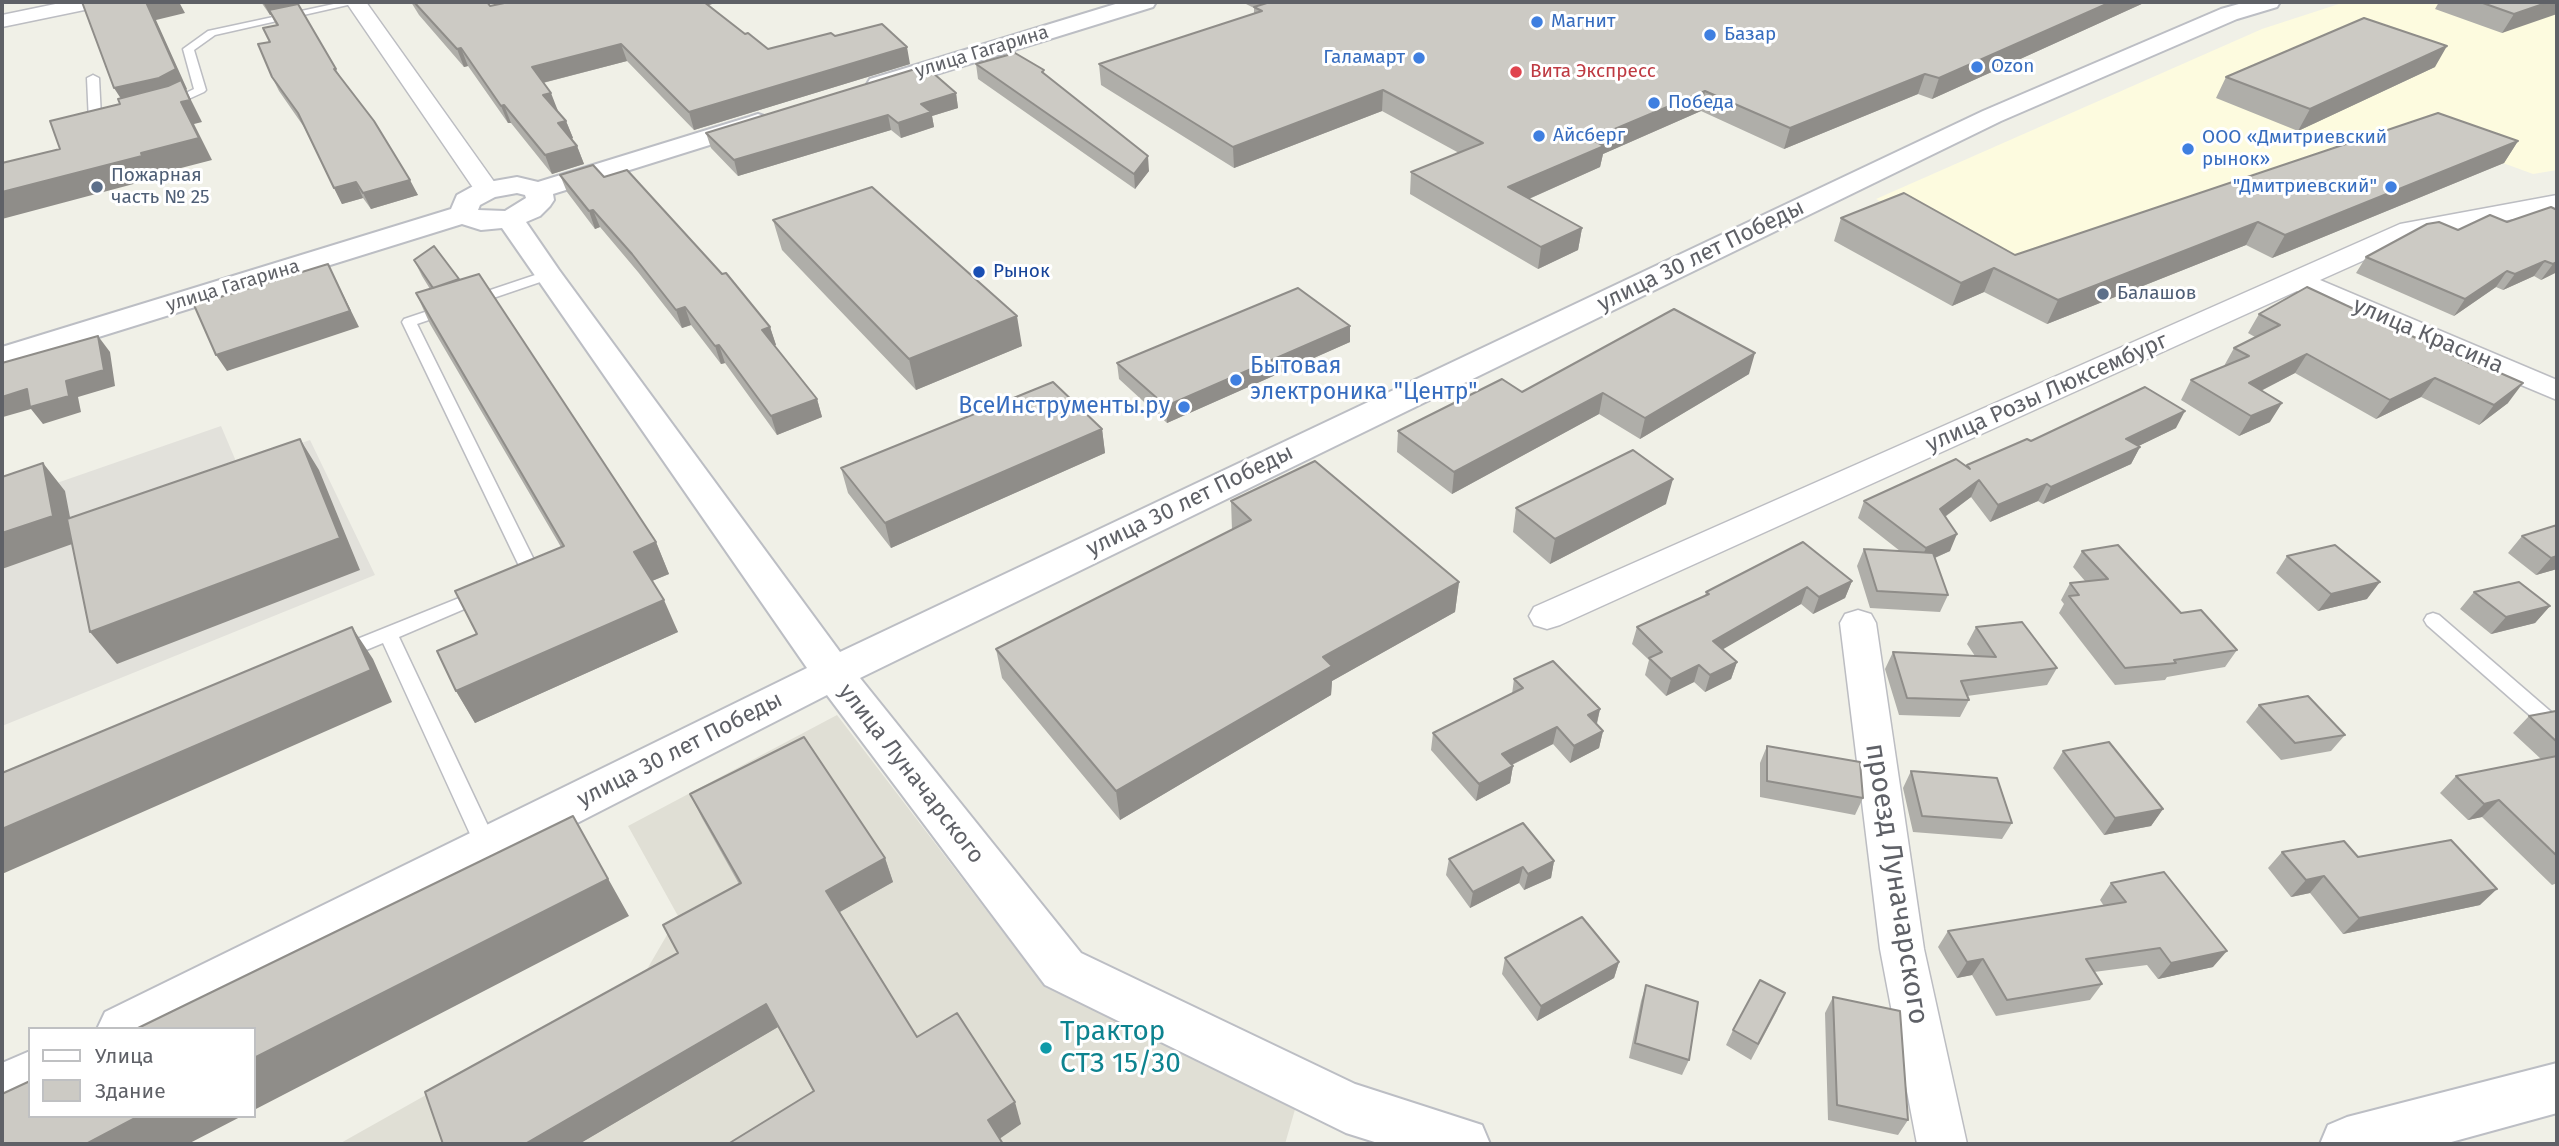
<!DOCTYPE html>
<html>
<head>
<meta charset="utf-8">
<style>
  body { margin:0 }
  #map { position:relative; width:2559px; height:1146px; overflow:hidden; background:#f0f0e7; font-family:"Fira Sans",sans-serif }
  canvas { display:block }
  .frame { position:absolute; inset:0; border:4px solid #5f6167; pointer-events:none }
  .legend { position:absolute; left:28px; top:1027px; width:228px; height:91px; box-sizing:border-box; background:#fff; border:2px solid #bfc0c2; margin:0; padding:9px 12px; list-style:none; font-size:21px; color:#5f6167 }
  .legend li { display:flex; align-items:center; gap:14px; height:35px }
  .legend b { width:35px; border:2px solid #bfc0c2 }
</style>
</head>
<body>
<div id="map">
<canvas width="2559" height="1146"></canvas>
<div class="frame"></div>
<ul class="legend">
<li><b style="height:9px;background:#fff"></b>Улица</li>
<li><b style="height:19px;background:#cccac4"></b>Здание</li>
</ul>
</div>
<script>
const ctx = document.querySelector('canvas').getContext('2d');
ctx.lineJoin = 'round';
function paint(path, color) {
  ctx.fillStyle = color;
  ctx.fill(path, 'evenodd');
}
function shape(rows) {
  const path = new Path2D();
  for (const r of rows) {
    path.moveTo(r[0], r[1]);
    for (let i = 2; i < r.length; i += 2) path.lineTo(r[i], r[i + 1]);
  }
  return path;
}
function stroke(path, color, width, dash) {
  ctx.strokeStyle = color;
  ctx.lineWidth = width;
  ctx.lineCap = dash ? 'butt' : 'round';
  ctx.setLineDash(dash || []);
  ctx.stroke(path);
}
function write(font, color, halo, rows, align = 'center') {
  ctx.font = font + ' "Fira Sans",sans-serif';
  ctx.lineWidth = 6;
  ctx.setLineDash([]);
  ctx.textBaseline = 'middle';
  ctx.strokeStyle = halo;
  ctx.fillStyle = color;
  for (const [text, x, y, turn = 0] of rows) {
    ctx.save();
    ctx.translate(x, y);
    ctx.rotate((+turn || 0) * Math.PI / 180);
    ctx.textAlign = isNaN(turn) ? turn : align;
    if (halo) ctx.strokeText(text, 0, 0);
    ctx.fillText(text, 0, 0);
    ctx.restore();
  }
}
const commercial = shape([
  [2345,2,2557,2,2557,170,2533,174,2424,134,2022,281,1876,199,2262,29]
]);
const industrial = shape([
  [221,426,238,466,310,440,375,575,2,726,2,502]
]);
const education = shape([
  [837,715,1045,987,1296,1106,1285,1144,339,1144,646,971,678,916,628,826]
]);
const lane = shape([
  [343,2,361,2,215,35,194,50,206,90,204,92,171,107,161,105,194,89,183,49,208,31,343,2],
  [93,75,99,78,101,117,106,116,112,120,95,126,89,122,87,78,93,75],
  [547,271,552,272,552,278,417,324,541,574,538,578,526,583,517,577,522,572,402,322,404,319,547,271],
  [484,588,490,590,493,594,490,598,399,637,498,847,494,853,487,856,480,853,476,847,383,643,342,660,335,658,333,653,335,648,484,588],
  [2433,613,2439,615,2557,717,2557,735,2550,733,2427,625,2424,620,2427,615,2433,613]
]);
const street = shape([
  [65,2,104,2,101,6,94,8,2,27,2,15,65,2],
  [346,2,366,2,500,190,496,195,487,198,478,195,346,2],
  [2557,195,2557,211,2416,237,2320,280,2557,380,2557,400,2297,291,1560,625,1547,629,1534,625,1529,616,1534,607,2400,224,2557,195],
  [1858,610,1871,614,1876,623,1924,949,1967,1144,1917,1144,1880,949,1840,623,1845,614,1858,610]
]);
const secondary = shape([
  [1122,2,1156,2,1153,7,888,89,879,91,870,89,867,84,870,79,1122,2],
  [2246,2,2280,2,2277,7,2237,19,2001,121,860,678,1081,953,1355,1084,1482,1125,1490,1144,1381,1144,1346,1133,1045,985,827,695,175,1029,97,1029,105,1012,807,668,502,228,481,230,462,224,2,367,2,347,451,209,457,195,477,184,517,177,538,182,749,117,758,114,767,117,771,122,767,127,553,194,554,200,550,206,540,216,526,222,559,270,840,652,1983,111,2221,9,2246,2],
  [517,193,525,195,526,198,505,211,478,210,480,205,495,197,517,193],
  [30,1051,30,1103,2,1115,2,1063,30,1051],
  [2557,1063,2557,1113,2444,1144,2320,1144,2328,1125,2347,1117,2557,1063]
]);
const wall = shape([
  [261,2,297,2,341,78,418,195,371,209,363,198,342,204,304,127,279,91,272,77,276,25,271,15,270,15],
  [411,2,487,2,490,6,509,2,720,2,708,5,745,34,768,49,835,36,910,64,694,130,627,61,543,83,558,111,566,121,573,138,572,139,577,146,584,164,552,174,511,123,508,123,468,66,464,67,419,15],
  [1242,2,2146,2,1932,99,1918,94,1784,149,1701,111,1603,154,1600,167,1529,199,1582,228,1578,250,1538,269,1410,194,1411,172,1459,153,1382,111,1234,168,1101,85,1099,64,1254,14,1254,8],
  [2439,2,2557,2,2502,33,2435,9],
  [976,64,1044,74,1149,171,1135,189,978,79],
  [2435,67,2298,131,2216,98,2226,77],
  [956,93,958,108,932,116,934,127,901,138,891,130,738,176,711,148,706,133],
  [2518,141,2504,163,2272,258,2246,245,2047,324,1984,292,1952,306,1834,241,1841,218,2015,255],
  [560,175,604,177,770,327,776,345,774,346,817,399,822,417,777,435,725,363,721,364,691,325,682,328,638,272,600,227,595,229,567,192],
  [2557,210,2557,272,2541,280,2534,276,2503,290,2496,287,2454,316,2356,273,2366,257,2458,230,2507,222],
  [773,220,1022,346,916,390,782,250],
  [414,260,656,542,669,574,652,581,678,632,475,723,456,691,477,634,561,547,430,324,416,293,430,289,422,276],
  [2259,314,2508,403,2479,425,2421,397,2376,419,2295,373,2261,391,2270,422,2239,436,2181,400,2191,380,2224,366,2234,348,2255,337,2248,333],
  [1350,326,1350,342,1167,423,1119,379,1117,363],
  [1749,374,1640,439,1599,414,1452,494,1397,452,1398,431,1522,392],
  [2176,428,2138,446,2140,447,2131,464,2043,504,2038,501,1990,522,1971,497,1945,517,1950,551,1935,558,1948,595,1940,612,1870,608,1857,566,1864,549,1900,551,1858,518,1864,501,1966,467,1967,465,2031,441],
  [1102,429,1105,453,891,548,848,493,841,468],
  [1231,501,1459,582,1455,612,1332,681,1331,695,1120,820,1002,678,996,649,1232,530],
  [1666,504,1550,564,1513,532,1516,508],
  [2557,525,2557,569,2536,575,2508,553,2522,536],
  [2082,551,2237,650,2225,667,2167,677,2165,680,2115,685,2059,613,2064,604,2061,600,2070,583,2085,581,2073,567],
  [2287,556,2367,599,2318,611,2276,573],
  [1852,581,1845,598,1813,614,1801,604,1722,649,1737,662,1731,679,1705,692,1694,682,1666,696,1645,675,1649,660,1632,644,1637,627,1705,596,1706,592],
  [2474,592,2550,606,2535,623,2491,634,2460,609],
  [1976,627,2057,668,2047,685,1967,696,1969,700,1960,717,1899,715,1885,669,1893,652,1975,656,1967,644],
  [1514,679,1600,709,1597,724,1603,731,1599,748,1570,763,1553,744,1512,765,1513,766,1510,783,1476,801,1431,750,1433,733,1512,694],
  [2259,705,2345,735,2331,751,2281,760,2246,722],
  [2557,712,2557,883,2552,885,2482,817,2468,820,2440,793,2456,776,2541,759,2513,733,2529,716],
  [1767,746,1863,798,1855,815,1760,797,1760,763],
  [2063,751,2163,809,2151,826,2104,835,2053,768],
  [1911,771,2012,823,2002,839,1913,832,1903,788],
  [690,794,885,858,893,882,840,912,917,1037,1021,1124,813,1091,778,1027,579,1144,443,1144,678,953,739,884,702,818],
  [2282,852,2358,857,2480,905,2343,934,2310,893,2291,897,2268,868],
  [1449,859,1554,861,1551,878,1524,890,1519,883,1470,908,1446,875],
  [2111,883,2213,967,2158,979,2147,965,2094,972,2102,984,2090,1000,1996,1016,1972,975,1957,978,1938,947,1948,931,2104,906,2100,900],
  [1505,958,1619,962,1614,978,1537,1021,1502,974],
  [1646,985,1689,1060,1682,1075,1629,1058,1641,1001],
  [1833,997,1908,1120,1898,1135,1828,1120,1825,1013],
  [1778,1009,1751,1060,1726,1045,1733,1030]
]);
const shadedWall = shape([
  [146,2,179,2,185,13,156,20,187,89,186,90,202,122,194,124,212,160,154,175,156,178,2,219,2,192,127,108,114,88],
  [263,2,297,2,300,8,269,10,271,15,270,15],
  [694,2,720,2,696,8],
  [2111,2,2146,2,1932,99,1939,78],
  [2549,2,2557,2,2557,14,2502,33,2514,14],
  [621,44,627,61,538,84,532,67],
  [2447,46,2435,67,2298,131,2310,109],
  [907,47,910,64,694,130,689,112],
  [461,48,468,66,464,67,457,49],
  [1925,74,1918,94,1784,149,1790,128],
  [1383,90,1382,111,1234,168,1233,147],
  [1705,91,1701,111,1603,154,1600,167,1506,209,1508,187,1591,139],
  [551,93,558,111,543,95],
  [956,93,958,108,932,116,934,127,901,138,898,123,921,104],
  [504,105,511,123,508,123,501,106],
  [888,115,891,130,738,176,734,160],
  [566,121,573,138,565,141,558,123],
  [2518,141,2504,163,2272,258,2285,235],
  [577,146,584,164,552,174,545,155],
  [1148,156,1149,171,1135,189,1134,174],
  [410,180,418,195,371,209,363,193],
  [356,182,363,198,342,204,334,188],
  [593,210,600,227,595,229,589,211],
  [2258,222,2246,245,2047,324,2058,300],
  [1582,228,1578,250,1538,269,1541,247],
  [2545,261,2534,276,2503,290,2515,274],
  [2557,262,2557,272,2541,280,2553,264],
  [328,264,359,327,227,371,216,355],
  [1994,268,1984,292,1952,306,1961,283],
  [2507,271,2496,287,2454,316,2465,299],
  [685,307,691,325,682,328,676,310],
  [1017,316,1022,346,916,390,909,359],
  [1350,326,1350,342,1167,423,1166,406],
  [770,327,776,345,767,348,762,330],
  [98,336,110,352,115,386,78,397,81,412,43,424,31,409,3,417,2,397,27,389],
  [719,345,725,363,721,364,715,346],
  [1755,353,1749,374,1640,439,1645,418],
  [2307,354,2295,373,2237,403,2249,383],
  [2435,378,2421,397,2376,419,2390,400],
  [2523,383,2508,403,2479,425,2494,405],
  [1603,393,1599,414,1452,494,1454,472],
  [817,399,822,417,777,435,771,416],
  [2282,403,2270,422,2239,436,2251,416],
  [2185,411,2176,428,2118,456,2126,439],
  [1102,429,1105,453,891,548,885,523],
  [300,439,319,470,360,570,117,664,90,632],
  [2140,447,2131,464,2043,504,2051,487],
  [43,463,65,491,75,543,2,569,2,533],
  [1673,479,1666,504,1550,564,1555,539],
  [1979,480,1971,497,1932,526,1940,509],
  [2047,484,2038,501,1990,522,1998,505],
  [1957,534,1950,551,1918,565,1926,548],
  [656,542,669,574,647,583,634,552],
  [2557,556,2557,569,2536,575,2551,558],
  [1852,581,1845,598,1813,614,1819,597],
  [1459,582,1455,612,1332,681,1331,695,1120,820,1116,791,1323,657],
  [2380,582,2367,599,2318,611,2331,594],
  [1807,587,1801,604,1708,658,1713,641],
  [664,600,678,632,475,723,456,691],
  [2550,606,2535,623,2491,634,2506,617],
  [352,627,373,659,392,702,2,874,2,829],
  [1737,662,1731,679,1705,692,1710,675],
  [1699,665,1694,682,1666,696,1671,679],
  [1600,709,1596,726,1588,715],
  [1557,727,1553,744,1499,771,1502,754],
  [1603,731,1599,748,1570,763,1574,746],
  [1513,766,1510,783,1476,801,1479,784],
  [2499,800,2482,817,2468,820,2484,804],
  [2163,809,2151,826,2104,835,2115,818],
  [573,816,629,916,254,1110,254,1058],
  [885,858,893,882,836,914,826,891],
  [1554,861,1551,878,1524,890,1528,874],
  [1523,867,1519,883,1470,908,1473,892],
  [2324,876,2310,893,2291,897,2306,880],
  [2497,889,2480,905,2343,934,2359,918],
  [2227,951,2213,967,2158,979,2171,963],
  [1983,959,1972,975,1957,978,1967,962],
  [1619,962,1614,978,1537,1021,1541,1006],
  [766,1004,778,1027,579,1144,525,1144],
  [1015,1102,1021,1124,995,1142,988,1120],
  [139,1116,242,1116,188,1144,86,1144]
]);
const building = shape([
  [82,2,146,2,176,69,159,78,114,88,82,2],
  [414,2,487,2,490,6,509,2,704,2,745,34,748,33,768,49,831,33,835,36,882,24,907,47,689,112,621,44,532,67,551,93,543,95,566,121,558,123,577,146,545,155,504,105,501,106,461,48,457,49,414,2],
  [1270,2,2111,2,1939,78,1925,74,1790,128,1705,91,1591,139,1604,146,1508,187,1582,228,1541,247,1411,172,1483,143,1383,90,1233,147,1099,64,1262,11,1254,7,1270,2],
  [2480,2,2549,2,2514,14,2480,2],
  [298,4,336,69,334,69,374,121,410,180,363,193,356,182,334,188,298,113,272,77,258,44,270,42,263,28,278,25,269,10,298,4],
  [2364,18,2447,46,2310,109,2226,77,2364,18],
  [1015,53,1044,70,1042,72,1148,156,1134,174,976,64,1015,53],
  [925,66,956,93,921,104,931,112,898,123,888,115,734,160,706,133,925,66],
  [181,80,190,100,181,102,199,138,141,153,142,156,2,192,2,163,60,149,50,121,120,104,118,99,168,86,181,80],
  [2438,113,2518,141,2285,235,2258,222,2058,300,1994,268,1961,283,1841,218,1904,193,2015,255,2438,113],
  [593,165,604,177,627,170,722,274,726,273,770,327,762,330,817,399,771,416,719,345,715,346,685,307,676,310,632,254,593,210,589,211,560,175,593,165],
  [872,187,1017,316,909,359,773,220,872,187],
  [2551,207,2557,210,2557,262,2553,264,2545,261,2515,274,2507,271,2465,299,2366,257,2427,224,2439,222,2458,230,2490,215,2507,222,2551,207],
  [434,246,459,279,433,288,414,260,434,246],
  [328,264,350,311,216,355,194,305,328,264],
  [479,274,656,542,634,552,664,600,456,691,437,651,477,634,455,591,564,546,416,293,479,274],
  [2307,287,2478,367,2482,365,2523,383,2494,405,2435,378,2390,400,2307,354,2249,383,2282,403,2251,416,2191,380,2249,356,2234,348,2280,325,2259,314,2307,287],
  [1298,288,1350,326,1166,406,1117,363,1298,288],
  [1674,309,1755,353,1645,418,1603,393,1454,472,1398,431,1502,379,1522,392,1674,309],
  [98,336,104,370,66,381,69,396,30,407,27,389,2,397,2,363,98,336],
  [1053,382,1102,429,885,523,841,468,1053,382],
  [2145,387,2185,411,2126,439,2140,447,2051,487,2047,484,1998,505,1979,480,1940,509,1957,534,1926,548,1864,501,1956,459,1970,469,1967,465,2027,439,2031,441,2145,387],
  [300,439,340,538,90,632,67,519,300,439],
  [1633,450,1673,479,1555,539,1516,508,1633,450],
  [1315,461,1459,582,1323,657,1332,666,1116,791,996,649,1251,520,1231,501,1315,461],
  [43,463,53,516,2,533,2,477,43,463],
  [2557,525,2557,556,2551,558,2522,536,2557,525],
  [1803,542,1852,581,1819,597,1807,587,1713,641,1737,662,1710,675,1699,665,1671,679,1649,658,1662,652,1637,627,1709,594,1706,592,1803,542],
  [2118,545,2181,613,2201,610,2237,650,2174,660,2176,663,2125,668,2069,596,2079,595,2070,583,2108,579,2082,551,2118,545],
  [2335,545,2380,582,2331,594,2287,556,2335,545],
  [1864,549,1933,553,1948,595,1877,591,1864,549],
  [2519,582,2550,606,2506,617,2474,592,2519,582],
  [2022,622,2057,668,1961,681,1969,700,1907,698,1893,652,1996,657,1976,627,2022,622],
  [352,627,371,670,2,829,2,773,352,627],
  [1553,661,1600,709,1588,715,1603,731,1574,746,1557,727,1502,754,1513,766,1479,784,1433,733,1523,688,1514,679,1553,661],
  [2308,696,2345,735,2295,743,2259,705,2308,696],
  [2556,711,2557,712,2557,742,2529,716,2556,711],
  [804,737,885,858,826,891,917,1037,957,1013,1015,1102,988,1120,1003,1144,728,1144,814,1091,766,1004,525,1144,443,1144,425,1092,678,953,663,925,741,883,690,794,804,737],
  [2109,742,2163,809,2115,818,2063,751,2109,742],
  [1767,746,1860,762,1863,798,1767,781,1767,746],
  [2557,756,2557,856,2499,800,2484,804,2456,776,2557,756],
  [1911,771,1997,778,2012,823,1922,816,1911,771],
  [573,816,608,879,254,1058,254,1029,136,1029,573,816],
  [1523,823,1554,861,1528,874,1523,867,1473,892,1449,859,1523,823],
  [2451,840,2497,889,2359,918,2324,876,2306,880,2282,852,2344,841,2358,857,2451,840],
  [2164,872,2227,951,2171,963,2160,948,2086,959,2102,984,2007,1000,1983,959,1967,962,1948,931,2126,902,2111,883,2164,872],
  [1582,917,1619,962,1541,1006,1505,958,1582,917],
  [1760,980,1785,993,1758,1044,1733,1030,1760,980],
  [1646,985,1698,1002,1689,1060,1635,1043,1646,985],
  [1833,997,1900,1011,1908,1120,1837,1105,1833,997],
  [30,1081,30,1116,139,1116,86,1144,2,1144,2,1094,30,1081]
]);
const markers = [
  [1537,22,7,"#3f7fe0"],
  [1710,35,7,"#3f7fe0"],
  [1419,58,7,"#3f7fe0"],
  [1977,67,7,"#3f7fe0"],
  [1516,72,7,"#e0444e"],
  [1654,103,7,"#3f7fe0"],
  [1539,136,7,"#3f7fe0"],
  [2188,149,7,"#3f7fe0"],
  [97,187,7,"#5c6f8a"],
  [2391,187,7,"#3f7fe0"],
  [979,272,7,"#1a4fb4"],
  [2103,294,7,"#5c6f8a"],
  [1236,380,7,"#3f7fe0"],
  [1184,407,7,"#3f7fe0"],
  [1046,1048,7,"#0f9aa8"]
];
const farShopnames = [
  ["Магнит",1551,22],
  ["Базар",1724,35],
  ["Галамарт",1405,58,"right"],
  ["Ozon",1991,67],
  ["Победа",1668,103],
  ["Айсберг",1553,136],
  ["ООО «Дмитриевский",2202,138],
  ["рынок»",2202,160],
  ["\"Дмитриевский\"",2377,187,"right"]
];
const farStreetnames = [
  ["улица Гагарина",982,52,-17],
  ["улица Гагарина",233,286,-17]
];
const farHealthnames = [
  ["Вита Экспресс",1530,72]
];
const farServicenames = [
  ["Пожарная",111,176],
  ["часть № 25",111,198],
  ["Балашов",2117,294]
];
const farTransitnames = [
  ["Рынок",993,272]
];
const streetNames = [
  ["улица 30 лет Победы",1701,256,-26],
  ["улица Красина",2428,336,23],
  ["улица Розы Люксембург",2047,393,-24],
  ["улица 30 лет Победы",1190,501,-26],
  ["улица 30 лет Победы",680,750,-27],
  ["улица Луначарского",911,774,52]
];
const shopNames = [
  ["Бытовая",1250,367],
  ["электроника \"Центр\"",1250,393],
  ["ВсеИнструменты.ру",1170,407,"right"]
];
const nearStreetnames = [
  ["проезд Луначарского",1896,884,81]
];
const nearCulturenames = [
  ["Трактор",1060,1032],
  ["СТЗ 15/30",1060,1064]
];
paint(commercial, '#fdfbdf');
paint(industrial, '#e2e1db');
paint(education, '#e0dfd5');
stroke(lane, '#bcbdc2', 3);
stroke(street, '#bcbdc2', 3);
stroke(secondary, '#bcbec4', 4);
paint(lane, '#fff');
paint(street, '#fff');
paint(secondary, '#fff');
paint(wall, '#afaea9');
paint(shadedWall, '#8f8d89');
paint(building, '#cccac4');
stroke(building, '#8f8d89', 2);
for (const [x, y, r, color] of markers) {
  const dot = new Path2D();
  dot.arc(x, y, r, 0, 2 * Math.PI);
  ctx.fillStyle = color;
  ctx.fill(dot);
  stroke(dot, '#fff', 2.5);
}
write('19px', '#366cbe', '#fff', farShopnames, 'left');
write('19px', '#5f6167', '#fff', farStreetnames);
write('19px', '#be3a42', '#fff', farHealthnames, 'left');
write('19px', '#4e5e75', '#fff', farServicenames, 'left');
write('19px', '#164399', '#fff', farTransitnames, 'left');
write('23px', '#5f6167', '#fff', streetNames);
write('23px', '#366cbe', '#fff', shopNames, 'left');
write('28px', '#5f6167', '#fff', nearStreetnames);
write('28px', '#0d838f', '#fff', nearCulturenames, 'left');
</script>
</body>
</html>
